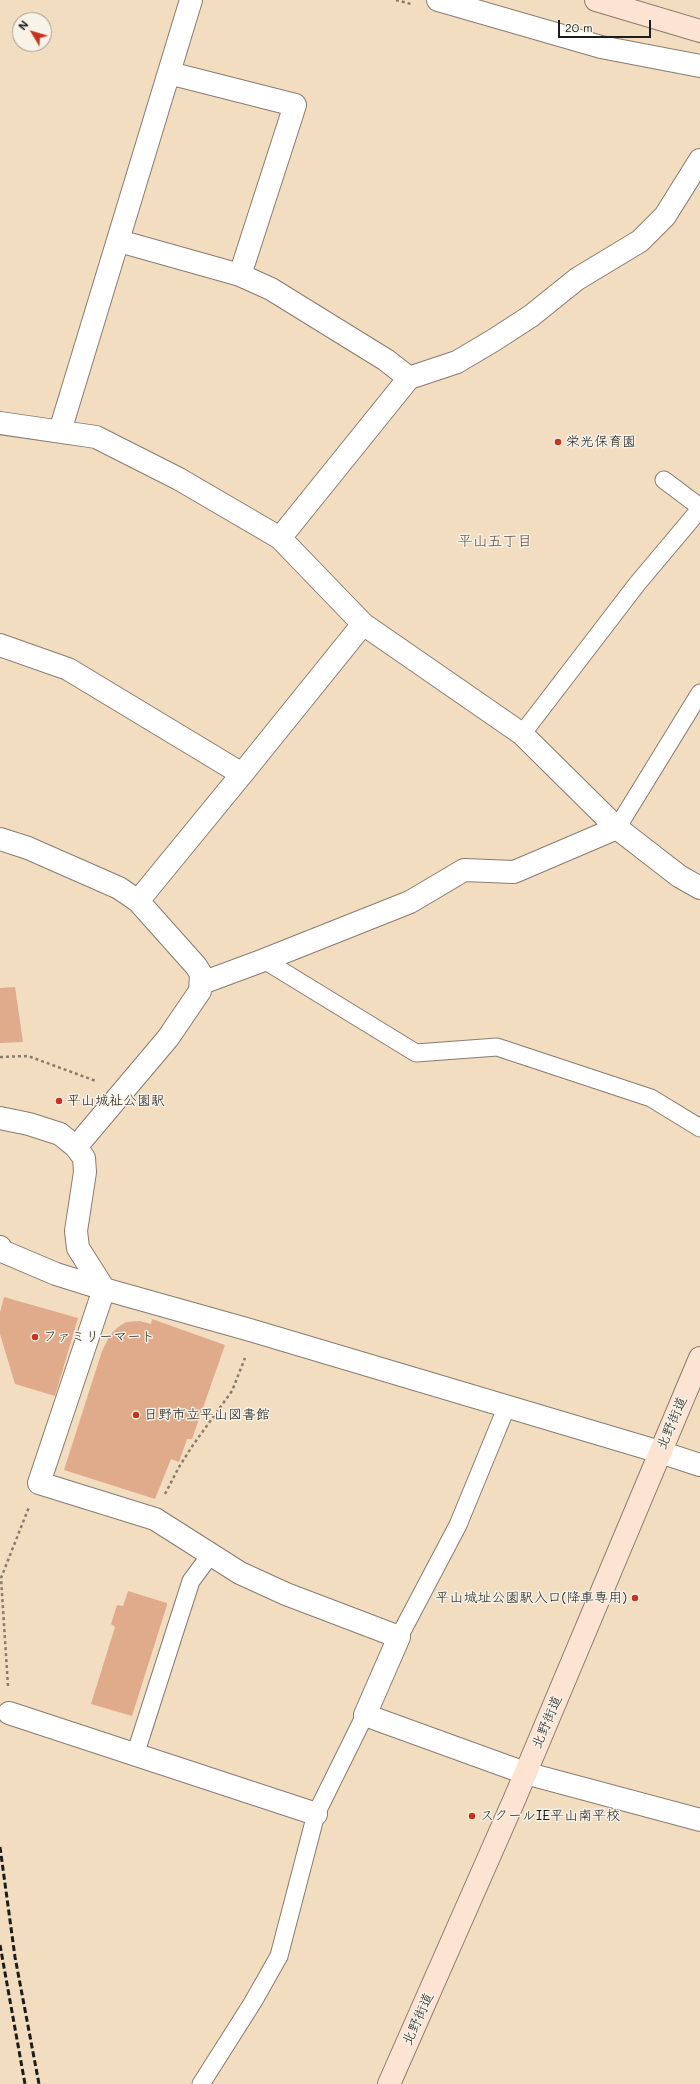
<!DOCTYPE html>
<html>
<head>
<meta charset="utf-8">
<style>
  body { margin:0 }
  #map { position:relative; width:700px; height:2084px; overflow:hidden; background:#f3ddc0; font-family:Mali,sans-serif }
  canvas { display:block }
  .north { position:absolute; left:12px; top:12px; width:40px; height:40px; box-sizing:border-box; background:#f7f3e8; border:1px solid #9f9d96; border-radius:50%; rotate:308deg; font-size:11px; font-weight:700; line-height:16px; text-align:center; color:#1c1c1c }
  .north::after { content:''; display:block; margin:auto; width:14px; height:18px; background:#c8321e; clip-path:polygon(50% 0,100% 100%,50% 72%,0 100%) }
  .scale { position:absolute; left:558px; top:20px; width:93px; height:18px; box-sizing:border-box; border:2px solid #1c1c1c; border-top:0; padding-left:5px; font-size:12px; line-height:14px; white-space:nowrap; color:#1c1c1c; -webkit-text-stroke:3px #f7f3e8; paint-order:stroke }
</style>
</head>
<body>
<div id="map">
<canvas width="700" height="2084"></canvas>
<div class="north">N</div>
<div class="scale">20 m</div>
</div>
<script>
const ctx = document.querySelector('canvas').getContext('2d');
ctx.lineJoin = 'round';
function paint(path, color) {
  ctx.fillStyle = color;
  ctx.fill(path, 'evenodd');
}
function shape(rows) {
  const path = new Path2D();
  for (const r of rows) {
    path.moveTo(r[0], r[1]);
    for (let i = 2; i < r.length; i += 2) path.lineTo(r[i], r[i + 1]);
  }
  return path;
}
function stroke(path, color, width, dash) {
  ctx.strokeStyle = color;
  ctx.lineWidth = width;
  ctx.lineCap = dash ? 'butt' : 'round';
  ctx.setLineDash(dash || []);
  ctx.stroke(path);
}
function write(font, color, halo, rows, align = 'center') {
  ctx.font = font + ' Mali,"Klee One",sans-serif';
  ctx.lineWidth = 3;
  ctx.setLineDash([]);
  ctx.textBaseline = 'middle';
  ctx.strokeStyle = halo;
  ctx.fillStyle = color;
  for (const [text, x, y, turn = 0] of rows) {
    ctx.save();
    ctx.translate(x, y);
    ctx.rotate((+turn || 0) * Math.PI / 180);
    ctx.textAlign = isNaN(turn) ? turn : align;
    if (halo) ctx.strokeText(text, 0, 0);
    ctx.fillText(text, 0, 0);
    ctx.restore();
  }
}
const building = shape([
  [15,987,23,1042,0,1043,0,988],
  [4,1297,78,1318,55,1396,15,1384,0,1334,0,1312],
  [152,1319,225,1345,192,1439,187,1439,179,1462,171,1459,155,1499,64,1470,102,1351,110,1335,118,1327,126,1322,140,1321,151,1324],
  [128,1591,167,1603,167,1605,132,1716,91,1704,115,1627,111,1624,117,1605,123,1606]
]);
const path = shape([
  [396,0,411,4],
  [0,1057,28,1056,96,1081],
  [165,1494,179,1467,193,1445,232,1391,245,1358],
  [8,1686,1,1578,29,1507]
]);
const service = shape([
  [664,480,700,507],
  [522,734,637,584,700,509],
  [617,828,700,693],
  [264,960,416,1053,497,1047,651,1098,700,1128],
  [399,1637,458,1525,507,1406],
  [135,1755,191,1581,211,1554],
  [201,2084,253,2002,279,1956,316,1814,365,1715]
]);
const minor = shape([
  [438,0,601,47,700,66],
  [169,73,295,105,240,275],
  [119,241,240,275,271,289,386,360,409,378],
  [0,423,96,437,179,479,280,538,363,624,522,734,617,828,679,876,700,888],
  [60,431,191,0],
  [280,538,409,378,457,362,494,340,531,316,577,279,640,241,665,216,700,160],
  [0,645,68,669,242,774,138,901],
  [242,774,363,624],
  [0,839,28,848,119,888,138,901,196,966,201,974,200,991,168,1038,76,1147],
  [202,983,264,960,410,902,464,870,514,872,617,828],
  [104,1289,39,1483,155,1519,240,1573,286,1594,399,1637,365,1715,525,1773,700,1820],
  [660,1452,700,1465],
  [9,1713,316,1814]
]);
const tertiary = shape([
  [0,1118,29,1124,60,1134,76,1147,84,1158,85,1172,76,1231,78,1248,104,1289],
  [0,1247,4,1252,56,1274,104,1289,250,1330,660,1452]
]);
const secondary = shape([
  [596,0,700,31],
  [389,2084,515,1798,700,1358]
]);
const rail = shape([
  [0,1847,15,1957,39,2084],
  [0,1945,25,2084]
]);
const markers = [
  [558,442,4,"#c8321e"],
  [59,1101,4,"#c8321e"],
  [35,1337,4,"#c8321e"],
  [136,1415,4,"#c8321e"],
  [635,1598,4,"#c8321e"],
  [472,1816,4,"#c8321e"]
];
const poiNames = [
  ["栄光保育園",566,442],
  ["平山城祉公園駅",67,1101],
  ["ファミリーマート",43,1337],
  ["日野市立平山図書館",144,1415],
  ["平山城址公園駅入口(降車専用)",627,1598,"right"],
  ["スクールIE平山南平校",480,1816]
];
const streetNames = [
  ["北野街道",672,1423,-67],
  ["北野街道",547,1722,-67],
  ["北野街道",418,2019,-66]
];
const neighbourhoodNames = [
  ["平山五丁目",495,541]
];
paint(building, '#e0ab8a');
stroke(service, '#887c6e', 19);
stroke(minor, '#887c6e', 24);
stroke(tertiary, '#887c6e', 24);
stroke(secondary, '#887c6e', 24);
stroke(path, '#887c6e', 2.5, [3, 3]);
stroke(service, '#fff', 17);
stroke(minor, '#fff', 22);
stroke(tertiary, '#fff', 22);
stroke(secondary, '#fde3d1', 22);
stroke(rail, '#1c1c1c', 3, [6, 3]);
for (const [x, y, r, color] of markers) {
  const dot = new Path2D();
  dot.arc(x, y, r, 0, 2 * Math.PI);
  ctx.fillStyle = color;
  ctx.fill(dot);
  stroke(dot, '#f7f3e8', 1.5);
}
write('14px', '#1c1c1c', '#f7f3e8', poiNames, 'left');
write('14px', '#1c1c1c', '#f7f3e8', streetNames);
write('15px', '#614e42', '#f7f3e8', neighbourhoodNames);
</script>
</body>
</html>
